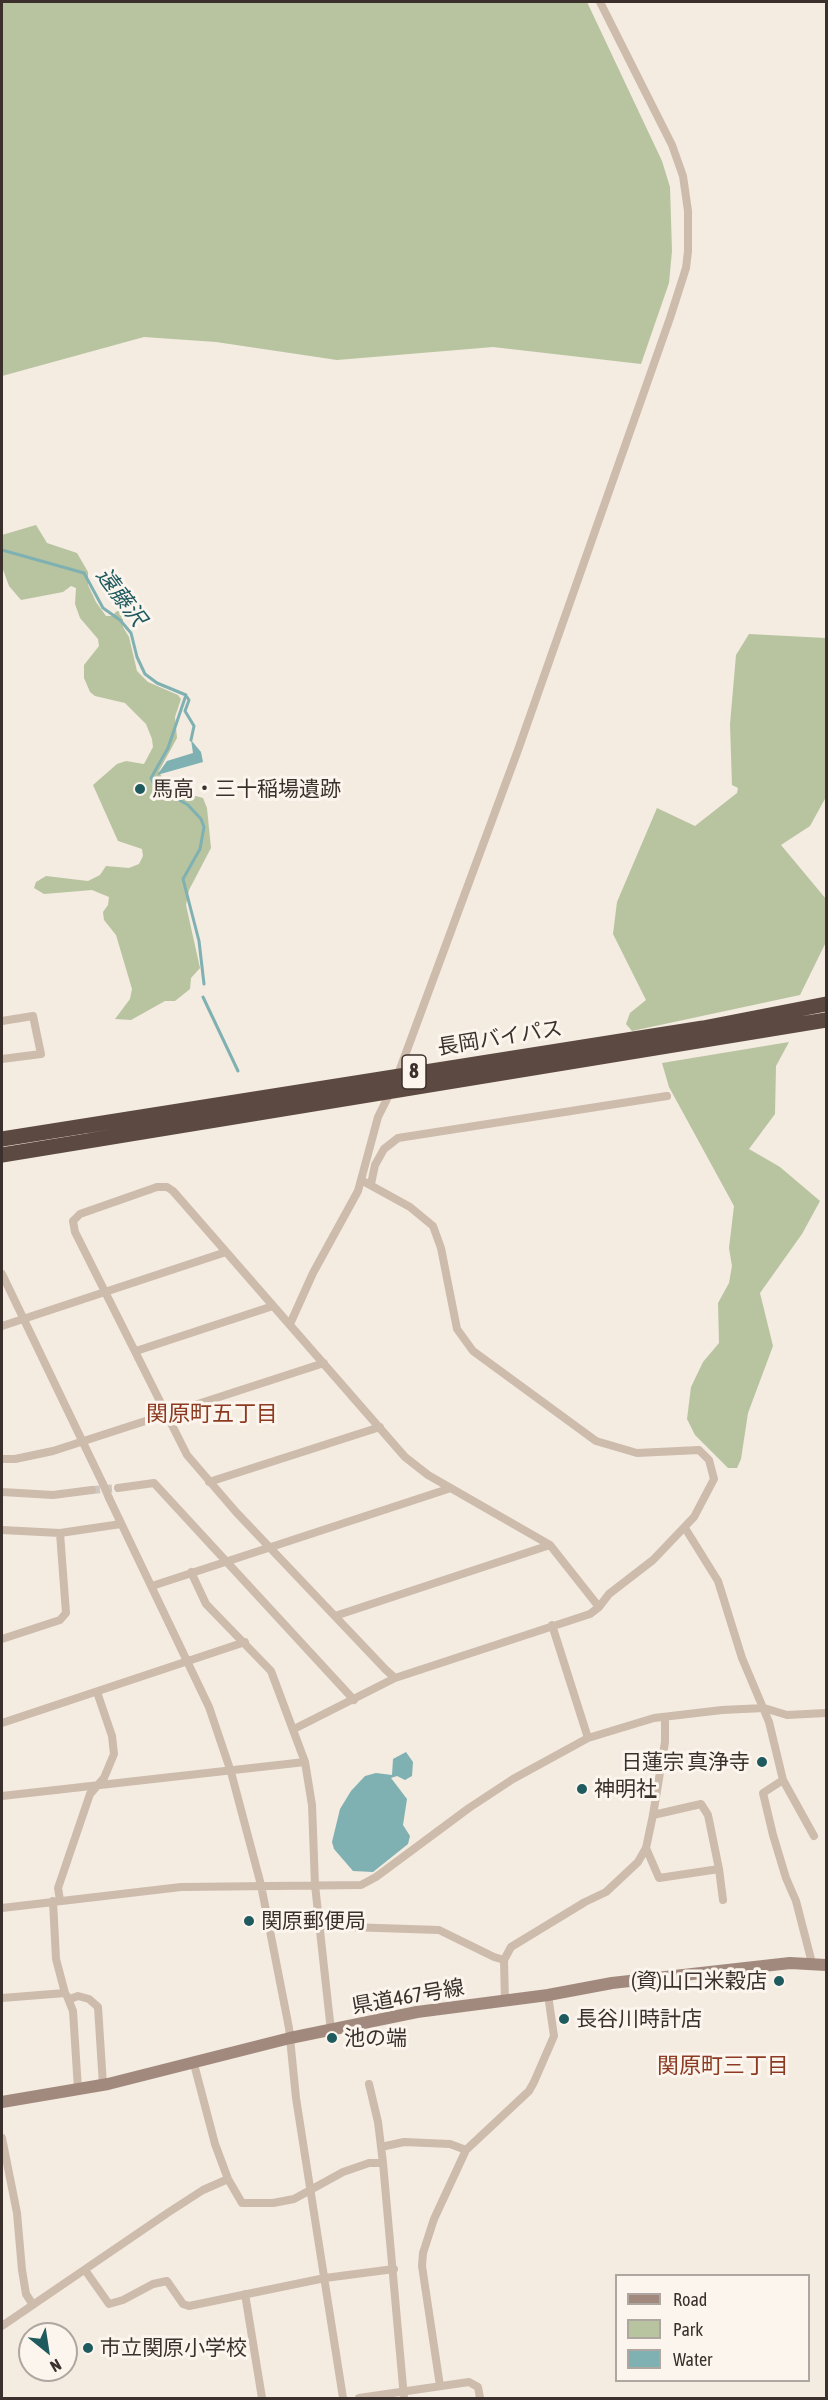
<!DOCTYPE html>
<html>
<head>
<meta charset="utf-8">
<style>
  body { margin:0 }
  #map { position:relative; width:828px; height:2400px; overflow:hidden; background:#f4ebe1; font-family:"Asap Condensed",sans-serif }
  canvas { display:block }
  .frame { position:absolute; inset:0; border:3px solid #3b302b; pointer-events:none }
  .legend { position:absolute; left:615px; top:2274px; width:195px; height:108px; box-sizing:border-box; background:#fbf5ee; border:2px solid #aea6a0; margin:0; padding:8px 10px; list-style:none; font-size:18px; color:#3b302b }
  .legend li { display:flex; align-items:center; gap:12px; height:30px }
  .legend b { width:30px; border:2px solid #aea6a0 }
  .north { position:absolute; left:18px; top:2322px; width:60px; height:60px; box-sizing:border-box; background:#fbf5ee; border:2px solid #aea6a0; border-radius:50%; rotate:150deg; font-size:16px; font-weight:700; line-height:24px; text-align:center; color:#3b302b }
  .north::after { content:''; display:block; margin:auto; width:21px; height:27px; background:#1f5a5e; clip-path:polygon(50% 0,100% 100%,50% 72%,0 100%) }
</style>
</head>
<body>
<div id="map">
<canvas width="828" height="2400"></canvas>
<div class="frame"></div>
<ul class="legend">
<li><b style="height:8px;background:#a18a7d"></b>Road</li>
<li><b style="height:16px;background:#b8c4a0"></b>Park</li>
<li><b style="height:16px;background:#7fb0b2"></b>Water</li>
</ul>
<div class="north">N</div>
</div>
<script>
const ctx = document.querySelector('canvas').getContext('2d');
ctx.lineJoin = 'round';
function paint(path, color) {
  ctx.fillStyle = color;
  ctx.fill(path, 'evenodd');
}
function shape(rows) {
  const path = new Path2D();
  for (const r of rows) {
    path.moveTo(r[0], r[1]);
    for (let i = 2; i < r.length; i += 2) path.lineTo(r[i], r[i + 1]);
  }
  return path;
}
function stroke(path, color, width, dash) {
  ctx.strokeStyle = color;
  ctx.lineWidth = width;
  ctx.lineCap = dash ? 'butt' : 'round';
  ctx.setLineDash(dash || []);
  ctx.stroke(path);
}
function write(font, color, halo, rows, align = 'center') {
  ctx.font = font + ' "Asap Condensed","Noto Sans JP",sans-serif';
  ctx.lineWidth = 6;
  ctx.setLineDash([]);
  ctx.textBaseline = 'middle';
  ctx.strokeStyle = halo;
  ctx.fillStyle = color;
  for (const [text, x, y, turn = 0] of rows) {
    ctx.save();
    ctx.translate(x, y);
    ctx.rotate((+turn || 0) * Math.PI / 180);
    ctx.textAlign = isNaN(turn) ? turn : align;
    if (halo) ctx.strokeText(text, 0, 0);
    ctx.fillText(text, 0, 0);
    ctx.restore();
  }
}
const green = shape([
  [2,2,587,2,662,161,670,187,672,251,669,283,641,364,493,347,337,360,216,342,144,337,2,376],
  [36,525,47,543,77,553,88,572,88,585,96,602,106,616,112,616,119,609,123,610,123,627,129,637,137,671,148,682,178,695,181,699,175,717,177,738,159,771,166,787,177,795,192,795,203,798,207,808,211,848,189,890,186,905,200,968,191,978,190,989,175,1001,165,1001,131,1020,115,1019,130,999,132,989,116,935,104,920,103,912,108,905,109,897,92,890,44,894,34,888,36,882,46,876,88,881,100,875,106,866,129,868,139,864,143,856,142,849,118,841,93,785,117,764,126,761,144,764,153,747,152,739,146,724,125,703,95,696,90,692,84,678,84,665,99,646,98,639,80,618,75,604,76,588,71,586,63,592,21,600,9,586,2,567,2,535],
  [749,634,826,638,826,797,810,826,781,845,826,899,826,942,800,995,632,1031,626,1024,630,1013,646,1000,613,934,617,902,657,808,695,826,737,793,738,788,732,785,730,724,736,655],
  [789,1042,776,1066,775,1114,749,1149,780,1167,820,1201,802,1234,760,1293,773,1346,748,1413,741,1459,737,1468,728,1468,695,1435,687,1419,691,1387,703,1362,719,1343,718,1303,729,1283,732,1266,729,1248,734,1206,669,1087,662,1063]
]);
const water = shape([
  [191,740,201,752,203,762,157,775,167,761,193,753],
  [406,1752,413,1762,412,1776,405,1780,397,1776,391,1778,407,1799,403,1825,410,1836,408,1844,373,1872,353,1871,334,1849,332,1842,340,1809,351,1791,365,1776,376,1773,392,1775,393,1759]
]);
const stream = shape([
  [2,550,84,573,103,608,120,620,131,633,137,657,145,674,157,683,186,695,168,748,151,778,155,786,188,805,201,819,204,827,200,849,183,879,199,941,204,984],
  [187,697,189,700,185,711,194,726,191,740],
  [203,997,238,1071]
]);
const streetTunnel = shape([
  [92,1490,118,1488]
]);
const street = shape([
  [2,1021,33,1016,41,1054,2,1059],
  [397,1077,518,750,670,318,686,268,688,251,688,211,683,176,672,145,600,2],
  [361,1180,410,1207,433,1226,441,1248,457,1329,473,1351,596,1441,637,1453,699,1450,709,1460,714,1479,694,1517,653,1560,609,1594,599,1607],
  [371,1184,375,1165,384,1149,398,1138,667,1096],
  [157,1187,167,1187,173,1191,405,1457,428,1475,550,1545,599,1607,590,1614,395,1678,386,1670,236,1512,187,1455,75,1232,73,1221,80,1214,157,1187],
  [2,1274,103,1484],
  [290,1324,313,1273,358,1191,378,1117,391,1091],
  [2,1326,226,1252],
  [136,1351,273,1306],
  [2,1459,15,1459,53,1451,324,1363],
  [209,1482,380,1427],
  [118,1488,154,1483,354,1700],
  [2,1492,53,1495,92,1490],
  [109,1498,209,1707,231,1772,261,1885,289,2028,296,2098,343,2398],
  [685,1528,718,1581,742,1658,769,1722,783,1780,814,1836],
  [2,1530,60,1533,121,1524],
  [191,1572,206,1604,271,1671,305,1762,312,1805,315,1885,331,2031],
  [152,1586,451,1488],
  [335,1616,550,1545],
  [552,1625,588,1738],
  [2,1639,60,1620,66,1613,60,1533],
  [2,1723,245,1642],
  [294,1729,395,1678],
  [783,1780,763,1793,773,1835,786,1878,796,1901,812,1963],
  [2,1796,305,1762],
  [646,1848,659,1878,719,1869,708,1815,701,1804,653,1815],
  [719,1869,723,1900],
  [60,1900,58,1888,90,1794,104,1778,114,1754,112,1736,97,1692],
  [2,1908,181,1887,361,1885,376,1877,469,1808,513,1779,588,1738,654,1718,722,1710,764,1708,787,1715,826,1713],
  [318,1926,439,1930,494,1957,504,1960],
  [67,1996,73,2011,78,2089],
  [2,1998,65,1993,56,1959,53,1901],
  [70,1999,78,1996,89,1999,98,2007,103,2085],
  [505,2002,504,1960,511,1947,585,1902,606,1892,638,1862,646,1848,653,1815,665,1742,665,1717],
  [194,2064,215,2144,228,2179,242,2203,273,2203,294,2199,343,2172,369,2163,383,2163],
  [369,2084,378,2122,383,2163,404,2398],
  [2,2138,17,2213,22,2270,26,2294,33,2305],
  [381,2147,404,2142,450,2144,466,2150],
  [85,2270,109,2304,123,2300,153,2284,167,2281,183,2304,189,2306,325,2278,394,2269],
  [245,2294,262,2398],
  [2,2326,169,2212,203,2190,228,2179],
  [440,2386,422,2266,423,2253,434,2219,466,2150,529,2091,534,2082,554,2036,548,1995],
  [359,2398,469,2382,478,2387,480,2398]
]);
const secondary = shape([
  [2,2102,108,2084,290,2038,417,2012,548,1995,612,1983,790,1963,826,1965]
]);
const highway = shape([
  [2,1139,703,1028,826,1004],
  [2,1155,826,1020]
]);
const streetBridge = shape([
  [103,1484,109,1498]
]);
const markers = [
  [140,789,6,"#1f5a5e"],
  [762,1762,6,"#1f5a5e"],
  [582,1789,6,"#1f5a5e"],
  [249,1921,6,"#1f5a5e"],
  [779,1981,6,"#1f5a5e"],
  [564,2019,6,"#1f5a5e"],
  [332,2038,6,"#1f5a5e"],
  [88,2348,6,"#1f5a5e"]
];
const shields = [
  [414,1072,24]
];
const shieldNames = [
  ["8",414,1072]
];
const poiNames = [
  ["馬高・三十稲場遺跡",152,789],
  ["日蓮宗 真浄寺",750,1762,"right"],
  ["神明社",594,1789],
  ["関原郵便局",261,1921],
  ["(資)山口米穀店",767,1981,"right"],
  ["長谷川時計店",576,2019],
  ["池の端",344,2038],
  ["市立関原小学校",100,2348]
];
const streetNames = [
  ["長岡バイパス",500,1038,-9],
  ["県道467号線",408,1997,-10]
];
const waterNames = [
  ["遠藤沢",121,597,53]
];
const neighbourhoodNames = [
  ["関原町五丁目",212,1414],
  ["関原町三丁目",723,2066]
];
paint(green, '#b8c4a0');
paint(water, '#7fb0b2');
stroke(stream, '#7fb0b2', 3);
stroke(streetTunnel, '#cfc6bd', 8, [8, 4]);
stroke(street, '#cdbbac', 8);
stroke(secondary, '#a18a7d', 12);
stroke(highway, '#5c4a42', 15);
stroke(streetBridge, '#cdbbac', 8);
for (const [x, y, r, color] of markers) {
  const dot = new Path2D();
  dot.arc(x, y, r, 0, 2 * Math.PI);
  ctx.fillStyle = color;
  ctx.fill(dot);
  stroke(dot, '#fbf5ee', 2);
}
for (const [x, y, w] of shields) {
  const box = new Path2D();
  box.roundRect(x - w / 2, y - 17, w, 34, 4.5);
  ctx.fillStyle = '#fbf5ee';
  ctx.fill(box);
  stroke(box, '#3b302b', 1.5);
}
write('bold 20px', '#3b302b', null, shieldNames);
write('21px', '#3b302b', '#fbf5ee', poiNames, 'left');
write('21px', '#3b302b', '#fbf5ee', streetNames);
write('italic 22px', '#1f5a5e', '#fbf5ee', waterNames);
write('22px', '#8c3b22', '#fbf5ee', neighbourhoodNames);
</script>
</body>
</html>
